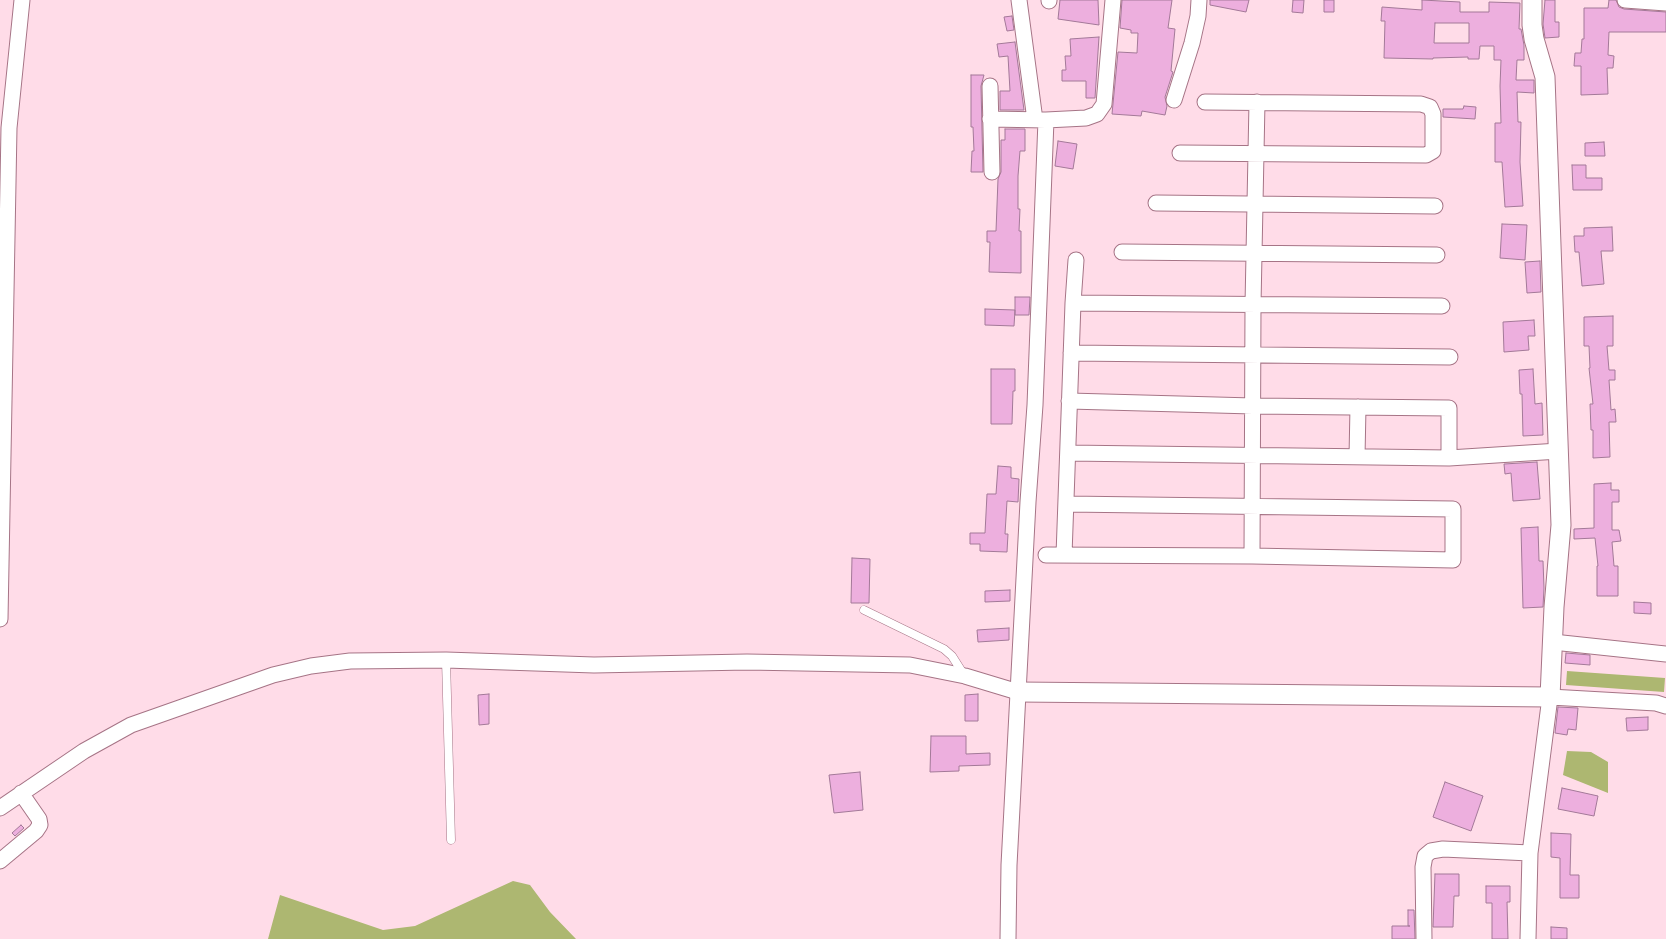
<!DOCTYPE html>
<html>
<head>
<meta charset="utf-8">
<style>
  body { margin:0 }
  canvas { display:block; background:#ffdce8 }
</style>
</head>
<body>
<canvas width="1666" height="939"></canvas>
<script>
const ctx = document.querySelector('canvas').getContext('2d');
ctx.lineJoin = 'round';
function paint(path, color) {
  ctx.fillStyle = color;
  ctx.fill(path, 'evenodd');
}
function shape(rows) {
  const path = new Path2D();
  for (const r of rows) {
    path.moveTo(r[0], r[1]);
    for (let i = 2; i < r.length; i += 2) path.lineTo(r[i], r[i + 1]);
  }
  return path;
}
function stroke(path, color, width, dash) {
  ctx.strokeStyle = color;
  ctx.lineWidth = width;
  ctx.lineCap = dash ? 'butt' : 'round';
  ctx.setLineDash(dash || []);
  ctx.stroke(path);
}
const water = shape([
  [1567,671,1665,678,1664,692,1566,685],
  [1567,751,1591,752,1608,762,1608,793,1563,775],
  [513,881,530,885,550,912,576,939,268,939,280,895,383,930,415,926]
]);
const building = shape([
  [1060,0,1098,0,1099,25,1058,19,1060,0],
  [1122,0,1172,0,1168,28,1175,29,1171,71,1173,72,1165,97,1167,106,1165,115,1142,111,1141,116,1112,114,1118,52,1137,53,1138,33,1131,33,1131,30,1120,28,1122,0],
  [1210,0,1249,0,1246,12,1210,5,1210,0],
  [1293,0,1304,0,1303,13,1292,12,1293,0],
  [1324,0,1334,0,1334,12,1324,12,1324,0],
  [1422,0,1460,2,1460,12,1489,12,1489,2,1520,3,1519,29,1521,29,1524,45,1524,60,1517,60,1516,80,1534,80,1534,93,1517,92,1518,122,1521,122,1520,162,1523,206,1505,207,1502,162,1495,162,1495,123,1501,123,1500,86,1501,60,1494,60,1494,46,1480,46,1479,59,1468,59,1468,57,1433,58,1433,59,1384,58,1385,21,1381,21,1382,7,1422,10,1422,0],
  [1435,23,1469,23,1469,43,1434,43,1435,23],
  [1545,0,1555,0,1555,22,1559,22,1559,37,1545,38,1543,24,1545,0],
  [1609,0,1616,0,1619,7,1624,9,1666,12,1666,32,1609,32,1608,55,1614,56,1613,68,1607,68,1608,94,1581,95,1581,66,1574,66,1575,53,1581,53,1582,39,1584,39,1584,8,1608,8,1609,0],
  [1012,16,1014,30,1007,31,1004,17,1012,16],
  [1099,37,1095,98,1086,98,1086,81,1062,81,1062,70,1066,70,1065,56,1071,56,1070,39,1099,37],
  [1015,42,1024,110,1000,110,1000,91,1010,91,1008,56,999,57,997,44,1015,42],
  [971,75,984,75,981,86,983,172,971,172,972,151,974,151,973,127,971,127,971,75],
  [1464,106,1476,107,1475,119,1443,117,1443,109,1463,109,1464,106],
  [1005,129,1025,129,1025,151,1020,151,1018,176,1018,209,1020,209,1019,231,1021,231,1021,273,989,272,990,242,987,242,987,231,996,231,998,179,1001,172,1001,140,1005,140,1005,129],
  [1058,141,1077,144,1073,169,1055,166,1058,141],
  [1604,142,1605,156,1585,156,1585,143,1604,142],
  [1572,165,1586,165,1586,178,1602,178,1602,190,1573,190,1572,165],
  [1502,224,1527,225,1525,260,1500,258,1502,224],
  [1612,227,1613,251,1601,251,1604,284,1582,286,1579,252,1575,252,1574,236,1584,236,1584,228,1612,227],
  [1540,261,1541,292,1527,293,1525,262,1540,261],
  [1015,297,1030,297,1029,315,1015,315,1015,297],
  [985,309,1015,310,1014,326,985,325,985,309],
  [1613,316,1613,346,1607,346,1609,370,1615,370,1615,380,1609,380,1611,410,1615,409,1616,422,1609,422,1610,457,1593,458,1593,430,1591,430,1590,404,1593,404,1589,368,1590,368,1589,346,1584,346,1584,317,1613,316],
  [1534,320,1535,336,1528,336,1529,350,1504,352,1503,322,1534,320],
  [991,369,1015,369,1015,391,1013,391,1012,424,991,424,991,369],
  [1533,369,1535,404,1542,403,1543,435,1523,436,1522,394,1520,394,1519,370,1533,369],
  [1537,462,1540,499,1513,501,1511,473,1505,474,1504,464,1537,462],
  [998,466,1011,467,1011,478,1019,479,1018,502,1007,501,1005,534,1008,534,1007,552,980,551,980,544,970,544,970,533,985,533,987,494,996,494,998,466],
  [1611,483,1611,490,1619,490,1619,502,1612,502,1612,530,1619,530,1621,541,1612,542,1614,566,1618,566,1618,596,1597,596,1597,566,1598,566,1595,538,1574,539,1574,529,1594,528,1594,484,1611,483],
  [1538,527,1539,561,1543,561,1544,588,1543,607,1523,608,1521,528,1538,527],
  [852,558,870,559,869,603,851,603,852,558],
  [1010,590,1010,601,985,602,985,591,1010,590],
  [1634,602,1651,603,1651,614,1634,613,1634,602],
  [1009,628,1009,640,978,642,977,630,1009,628],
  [1566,653,1590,655,1590,665,1565,663,1566,653],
  [489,694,489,724,479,725,478,695,489,694],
  [978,694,978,721,965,721,965,695,978,694],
  [1558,707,1578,708,1576,730,1568,729,1567,735,1555,733,1558,707],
  [1648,717,1648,730,1627,731,1626,718,1648,717],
  [931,736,966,736,966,754,990,753,990,765,959,766,959,771,930,772,931,736],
  [860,772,863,810,834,813,829,775,860,772],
  [1445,782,1483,796,1471,831,1433,817,1445,782],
  [1562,788,1598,796,1594,816,1558,809,1562,788],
  [21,825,24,828,15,836,12,833,21,825],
  [1551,833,1571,834,1570,875,1579,875,1579,898,1560,898,1560,858,1551,857,1551,833],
  [1435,874,1459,874,1459,896,1454,896,1453,927,1433,927,1435,874],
  [1486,886,1510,886,1510,902,1507,902,1508,939,1492,939,1492,903,1486,903,1486,886],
  [1408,910,1414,910,1415,939,1392,939,1392,926,1410,926,1408,926,1408,910],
  [1551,927,1567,928,1567,939,1551,939,1551,927]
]);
const service = shape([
  [864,610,944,649,952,656,964,675],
  [446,660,451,840]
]);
const minor = shape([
  [1019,0,1035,120],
  [1625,0,1666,3],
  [1049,1,1049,0],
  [990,86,992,172],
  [1174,100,1192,43,1198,16,1199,0],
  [990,119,1046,120,1086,118,1097,114,1104,104,1113,0],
  [1180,153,1426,155,1433,151,1433,114,1430,107,1421,104,1205,102],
  [1156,203,1435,206],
  [1122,252,1437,255],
  [1073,303,1442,306],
  [1071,353,1450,357],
  [1069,401,1253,406,1449,408,1449,458],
  [1068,453,1449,458,1559,451],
  [1357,457,1358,407],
  [1046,555,1252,556,1453,560,1453,509,1067,504],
  [1064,555,1073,303,1076,260],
  [1252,556,1253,305,1257,102],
  [0,619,9,128,22,0],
  [1553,642,1666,654],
  [0,808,84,751,131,725,273,675,311,666,350,661,446,660,594,665,747,662,910,665,965,676,1018,692],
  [0,861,36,831,40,825,39,819,21,793],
  [1008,939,1009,865,1028,502,1035,405,1046,120],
  [1424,939,1423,867,1425,856,1431,851,1443,849,1530,853],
  [1528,939,1530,853,1550,697,1656,703,1666,706]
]);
const tertiary = shape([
  [1018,692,1550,697,1554,607,1561,525,1545,77,1534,39,1532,25,1532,0]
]);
paint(water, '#adb771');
paint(building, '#edafde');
stroke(building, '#a37998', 1);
stroke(service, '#a67486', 9);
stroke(minor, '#a67486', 17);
stroke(tertiary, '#a67486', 21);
stroke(service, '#fff', 8);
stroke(minor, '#fff', 15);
stroke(tertiary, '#fff', 19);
</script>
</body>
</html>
